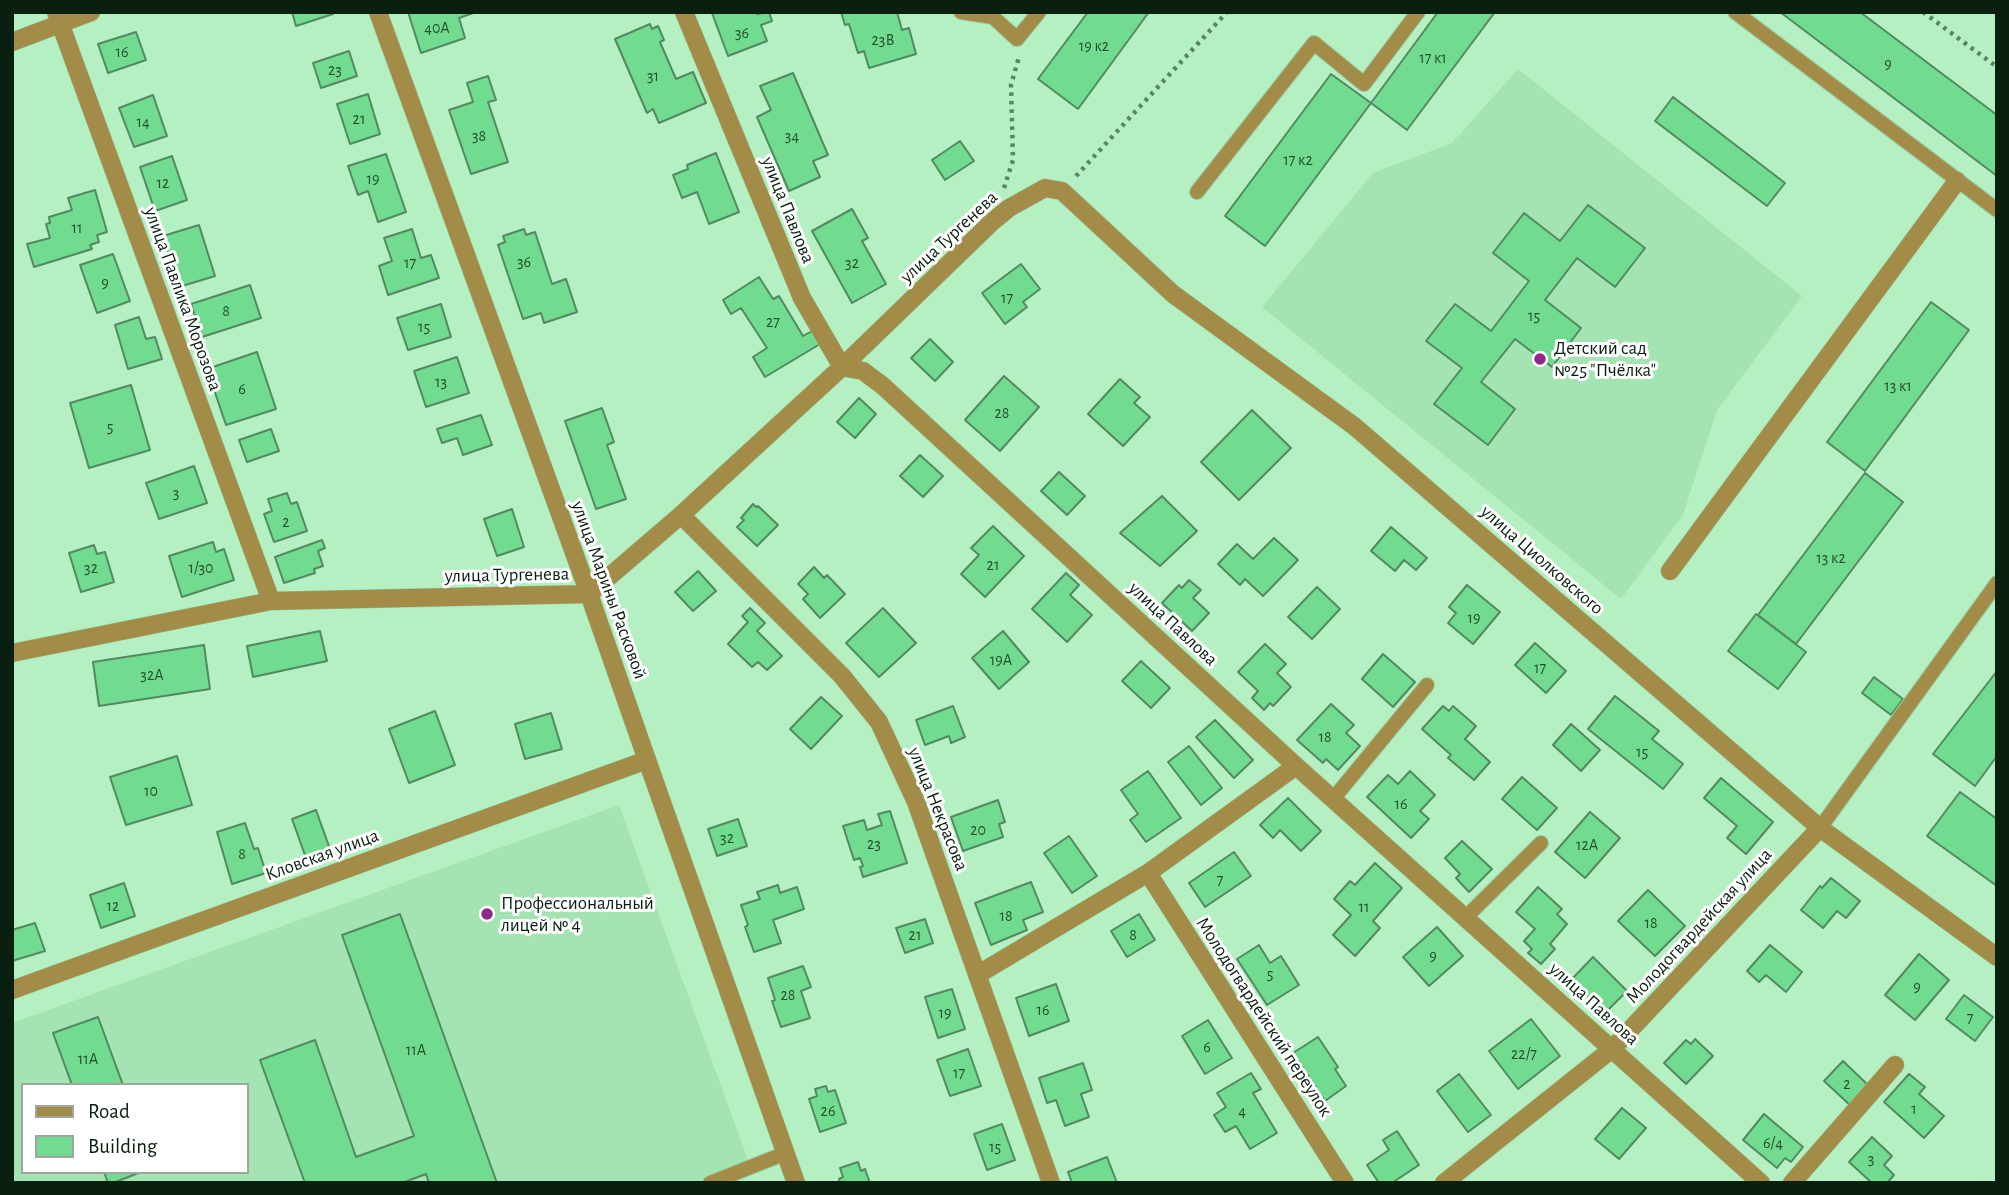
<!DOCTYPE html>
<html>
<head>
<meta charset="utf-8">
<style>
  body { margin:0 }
  #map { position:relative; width:2009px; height:1195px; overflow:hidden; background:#b5f0c2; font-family:"Alegreya Sans",sans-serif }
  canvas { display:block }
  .frame { position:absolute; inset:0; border:14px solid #092010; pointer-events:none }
  .legend { position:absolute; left:21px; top:1083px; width:228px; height:91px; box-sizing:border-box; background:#fff; border:2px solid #9da69f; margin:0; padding:9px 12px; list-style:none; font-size:21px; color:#092010 }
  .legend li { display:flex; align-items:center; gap:14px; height:35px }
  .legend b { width:35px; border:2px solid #9da69f }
</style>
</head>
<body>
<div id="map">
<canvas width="2009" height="1195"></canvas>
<div class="frame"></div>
<ul class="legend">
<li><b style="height:9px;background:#a38c47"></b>Road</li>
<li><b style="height:19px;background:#71db8f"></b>Building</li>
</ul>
</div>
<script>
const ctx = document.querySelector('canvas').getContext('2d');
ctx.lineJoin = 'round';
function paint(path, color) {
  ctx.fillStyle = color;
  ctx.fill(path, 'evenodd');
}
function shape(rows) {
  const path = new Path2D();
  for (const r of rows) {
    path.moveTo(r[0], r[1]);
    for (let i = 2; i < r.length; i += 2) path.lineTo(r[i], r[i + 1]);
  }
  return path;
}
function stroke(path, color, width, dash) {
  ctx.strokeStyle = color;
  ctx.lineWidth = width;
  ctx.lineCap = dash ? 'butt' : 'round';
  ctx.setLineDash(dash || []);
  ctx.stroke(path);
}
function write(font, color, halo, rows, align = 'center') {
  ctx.font = font + ' "Alegreya Sans",sans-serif';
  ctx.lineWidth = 6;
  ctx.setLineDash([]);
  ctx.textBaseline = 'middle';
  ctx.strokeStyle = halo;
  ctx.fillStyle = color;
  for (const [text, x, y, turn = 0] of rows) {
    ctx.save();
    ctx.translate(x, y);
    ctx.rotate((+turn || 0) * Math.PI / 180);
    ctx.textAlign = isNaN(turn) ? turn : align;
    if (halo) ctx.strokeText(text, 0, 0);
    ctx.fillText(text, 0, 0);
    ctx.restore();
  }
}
const built = shape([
  [1518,69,1802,296,1717,410,1683,515,1621,599,1262,307,1373,173,1452,143],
  [619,805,752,1171,718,1183,12,1183,12,1023],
  [23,1085,247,1085,247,1172,23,1172]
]);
const building = shape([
  [292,12,333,12,333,14,296,26,292,12],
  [408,12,476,12,459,18,465,38,421,53,408,12],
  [714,12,756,12,757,14,769,12,772,21,761,25,767,41,728,56,712,13,714,12],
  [841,12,897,12,902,30,909,28,916,54,869,68,864,51,858,53,849,24,845,25,841,12],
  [1088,12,1149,12,1078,109,1038,79,1088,12],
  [1438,12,1495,12,1407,130,1371,103,1438,12],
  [1780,12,1860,12,1997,115,1997,176,1780,12],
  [650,24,652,29,658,26,664,40,660,42,676,79,693,72,706,103,659,123,653,109,647,113,615,39,650,24],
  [136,32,146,60,108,73,98,44,136,32],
  [349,51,357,76,321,88,313,63,349,51],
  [793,73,828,155,813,161,820,177,789,191,757,117,771,110,760,86,793,73],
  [1331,74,1371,103,1265,246,1225,216,1331,74],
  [488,76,496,100,488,102,508,162,471,174,449,110,473,102,467,83,488,76],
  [368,94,380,134,350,144,337,104,368,94],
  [153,95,167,136,134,147,119,108,153,95],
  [1673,97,1785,183,1767,206,1655,121,1673,97],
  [960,141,974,161,945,180,932,160,960,141],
  [716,153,739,212,709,224,697,192,682,198,673,175,688,169,687,165,716,153],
  [386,154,406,212,378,222,368,191,358,195,348,166,386,154],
  [172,156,187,200,155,211,140,167,172,156],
  [95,190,107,232,97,235,99,242,90,245,92,249,34,267,27,244,50,238,46,224,50,223,49,217,72,210,68,198,95,190],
  [1588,205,1645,248,1615,287,1577,258,1545,300,1581,328,1552,367,1515,339,1481,382,1515,409,1488,445,1434,404,1462,368,1426,341,1455,304,1491,331,1529,281,1493,253,1524,213,1560,241,1588,205],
  [852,209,868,238,862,241,886,284,852,303,812,231,852,209],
  [199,225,215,276,179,287,163,236,199,225],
  [412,229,421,258,431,255,439,278,388,295,379,266,392,261,384,238,412,229],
  [524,229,526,235,535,232,552,284,566,279,577,312,544,323,541,313,523,319,498,245,505,242,503,236,524,229],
  [113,254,130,301,97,313,80,265,113,254],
  [1021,264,1040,289,1023,302,1027,307,1005,324,982,293,1021,264],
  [759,277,773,299,779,296,803,336,812,331,820,344,765,377,753,357,767,348,741,308,731,314,723,300,759,277],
  [250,285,261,318,202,337,191,304,250,285],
  [1931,302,1969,330,1865,471,1827,442,1931,302],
  [441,304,451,337,408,350,397,318,441,304],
  [139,317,146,339,155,337,162,359,128,369,115,325,139,317],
  [930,339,953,362,935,381,911,358,930,339],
  [257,352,276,409,226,425,207,369,257,352],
  [457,357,469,393,426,407,414,371,457,357],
  [1004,376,1039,407,1000,451,965,420,1004,376],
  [1120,379,1140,397,1134,403,1150,417,1123,446,1088,414,1120,379],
  [131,385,150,450,89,468,70,403,131,385],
  [859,398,876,414,855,438,837,422,859,398],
  [602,408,614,442,607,445,626,499,596,509,565,421,602,408],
  [1252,410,1291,448,1239,500,1201,462,1252,410],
  [481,415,492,445,463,455,457,438,442,443,437,429,481,415],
  [271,429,279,451,247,462,239,440,271,429],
  [920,455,943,476,923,497,900,476,920,455],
  [194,466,207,503,159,519,146,483,194,466],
  [1059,472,1085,496,1067,515,1041,491,1059,472],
  [1865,473,1903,502,1796,644,1758,615,1865,473],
  [287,493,291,504,297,502,307,531,274,542,264,514,272,511,268,499,287,493],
  [1162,496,1197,531,1160,566,1120,533,1162,496],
  [753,504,756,507,758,506,778,525,757,546,737,527,744,520,741,518,753,504],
  [512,509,524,547,497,556,484,519,512,509],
  [993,526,1024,556,985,597,961,574,979,555,971,548,993,526],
  [1391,527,1427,558,1416,570,1404,560,1395,571,1371,551,1391,527],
  [1274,538,1298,560,1263,596,1245,579,1240,585,1218,564,1237,544,1253,559,1274,538],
  [322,540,325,548,318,551,323,566,314,569,315,573,284,583,275,557,322,540],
  [213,542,216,552,224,549,234,580,182,597,169,556,213,542],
  [94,545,97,554,105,552,114,582,81,592,69,553,94,545],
  [814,567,824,578,827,575,845,594,820,618,803,599,808,594,798,584,814,567],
  [698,571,716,591,693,611,675,592,698,571],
  [1066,573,1079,585,1070,595,1092,615,1067,642,1032,609,1066,573],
  [1189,580,1201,590,1193,598,1209,613,1192,631,1162,603,1179,585,1182,588,1189,580],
  [1467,585,1500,612,1473,644,1448,623,1456,613,1449,607,1467,585],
  [1317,587,1340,609,1312,639,1288,617,1317,587],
  [750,608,765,623,757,631,782,656,767,670,758,662,752,667,728,644,748,622,742,616,750,608],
  [883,608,916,643,879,677,846,643,883,608],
  [1756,614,1806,652,1778,689,1728,651,1756,614],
  [320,631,327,661,253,677,247,646,320,631],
  [1003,631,1029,662,999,689,972,658,1003,631],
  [1535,643,1566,671,1546,693,1515,665,1535,643],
  [1265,644,1286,664,1277,673,1291,687,1273,706,1270,703,1264,710,1252,698,1258,691,1238,672,1265,644],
  [204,645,210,689,99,706,93,662,204,645],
  [1383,654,1415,682,1393,707,1362,679,1383,654],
  [1141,661,1170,688,1151,708,1122,681,1141,661],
  [1997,671,1997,756,1975,786,1933,754,1997,671],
  [1874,677,1903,699,1891,715,1862,693,1874,677],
  [1615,696,1659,731,1652,739,1683,764,1663,789,1588,729,1615,696],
  [821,697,842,716,811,749,790,729,821,697],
  [1331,704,1354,725,1346,733,1360,746,1338,770,1326,759,1323,763,1297,740,1331,704],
  [953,706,965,737,951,743,949,736,925,745,916,720,953,706],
  [1443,706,1449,711,1453,706,1476,726,1465,739,1490,762,1474,780,1448,758,1451,755,1422,729,1443,706],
  [435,711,455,765,409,783,389,729,435,711],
  [551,713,562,749,525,759,515,724,551,713],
  [1215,720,1253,760,1234,778,1196,737,1215,720],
  [1571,724,1600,750,1581,771,1553,745,1571,724],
  [1189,746,1222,788,1201,805,1168,762,1189,746],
  [177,756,192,805,126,825,110,777,177,756],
  [1148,771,1181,818,1146,842,1130,820,1138,814,1121,790,1148,771],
  [1410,771,1435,795,1420,811,1429,819,1411,838,1367,797,1388,775,1398,784,1410,771],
  [1522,777,1557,808,1537,830,1502,799,1522,777],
  [1721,778,1773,822,1746,854,1727,838,1737,826,1704,798,1721,778],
  [1960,792,1997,819,1997,886,1927,836,1960,792],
  [1288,798,1321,831,1301,851,1280,830,1273,838,1260,825,1288,798],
  [998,800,1005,822,999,824,1003,837,963,851,951,817,998,800],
  [316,810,330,849,306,858,292,819,316,810],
  [890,811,907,863,863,877,860,867,863,866,860,858,854,860,843,826,864,820,867,830,882,825,878,814,890,811],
  [1590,812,1620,838,1585,878,1555,852,1590,812],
  [738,819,747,846,717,856,708,829,738,819],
  [245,823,254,849,258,848,266,873,232,884,217,832,245,823],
  [1069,836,1097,876,1072,893,1044,853,1069,836],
  [1462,841,1492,869,1469,892,1456,878,1460,874,1445,858,1462,841],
  [1234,852,1251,876,1205,907,1189,883,1234,852],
  [1375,863,1402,888,1373,921,1380,928,1355,956,1333,935,1351,915,1334,899,1350,881,1355,885,1375,863],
  [1831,878,1860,901,1846,918,1837,911,1823,928,1801,910,1820,886,1822,888,1831,878],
  [1031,882,1043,912,1023,920,1027,930,991,945,975,903,1031,882],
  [124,883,135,916,101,928,90,895,124,883],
  [778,885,780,893,797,887,804,909,773,920,781,943,754,952,745,927,748,925,741,905,760,899,757,892,778,885],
  [1538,887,1562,909,1557,914,1567,924,1550,944,1555,949,1541,964,1528,953,1532,949,1524,941,1535,929,1516,912,1538,887],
  [1648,890,1685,926,1655,956,1618,921,1648,890],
  [400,914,497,1183,429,1183,426,1174,402,1183,305,1183,260,1060,315,1040,356,1157,414,1136,342,935,400,914],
  [1139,914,1155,940,1127,957,1111,931,1139,914],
  [925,919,933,943,905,953,896,928,925,919],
  [35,923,45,951,12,961,12,930,35,923],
  [1437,927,1463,956,1429,986,1403,957,1437,927],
  [1259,945,1270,963,1281,956,1299,985,1267,1005,1237,959,1259,945],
  [1770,945,1802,972,1786,992,1766,975,1759,982,1747,971,1770,945],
  [1919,954,1949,980,1915,1020,1885,995,1919,954],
  [1593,957,1627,991,1605,1013,1571,980,1593,957],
  [803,966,811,987,801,991,810,1018,781,1027,772,1001,775,1000,768,978,803,966],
  [1056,984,1069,1021,1029,1036,1016,998,1056,984],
  [952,989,965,1029,938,1038,925,997,952,989],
  [1964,995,1993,1017,1975,1041,1946,1019,1964,995],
  [98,1017,123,1085,72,1085,53,1033,98,1017],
  [1531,1019,1560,1056,1518,1089,1489,1051,1531,1019],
  [1208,1020,1232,1058,1205,1074,1182,1036,1208,1020],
  [1318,1037,1338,1067,1335,1069,1346,1086,1325,1101,1293,1053,1318,1037],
  [1695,1039,1713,1056,1686,1084,1664,1063,1686,1040,1691,1044,1695,1039],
  [968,1049,981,1086,950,1096,937,1060,968,1049],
  [1843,1061,1870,1087,1851,1106,1824,1081,1843,1061],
  [1083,1063,1092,1090,1081,1094,1089,1117,1065,1126,1056,1100,1047,1103,1039,1078,1083,1063],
  [1251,1073,1261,1089,1253,1093,1277,1133,1250,1149,1236,1126,1225,1132,1214,1115,1226,1107,1217,1093,1251,1073],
  [1459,1074,1491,1115,1468,1132,1437,1091,1459,1074],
  [1909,1074,1925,1087,1919,1094,1944,1116,1924,1138,1884,1102,1909,1074],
  [826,1086,828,1092,835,1090,846,1123,820,1132,809,1099,817,1096,815,1089,826,1086],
  [1622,1108,1646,1128,1619,1159,1595,1139,1622,1108],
  [1764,1114,1803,1147,1791,1162,1785,1158,1777,1168,1743,1140,1764,1114],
  [1002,1124,1015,1160,987,1170,974,1134,1002,1124],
  [1397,1131,1419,1165,1392,1183,1379,1183,1367,1165,1389,1150,1383,1140,1397,1131],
  [1872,1137,1892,1156,1884,1165,1894,1175,1887,1183,1872,1183,1849,1162,1872,1137],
  [1107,1157,1117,1183,1072,1183,1068,1172,1107,1157],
  [858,1162,861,1171,865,1169,870,1183,840,1183,839,1179,843,1177,840,1168,858,1162],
  [104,1172,141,1172,113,1183,108,1183,104,1172]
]);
const path = shape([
  [1923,12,1997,67],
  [1076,176,1227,12],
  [1004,188,1013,160,1011,85,1019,57]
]);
const service = shape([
  [961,12,993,17,1017,39,1039,12],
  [1735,12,1997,210],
  [1197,192,1314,43,1364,84,1418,12],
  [1333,799,1427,685],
  [1820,828,1997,583],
  [1465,918,1541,843],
  [710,1183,786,1153]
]);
const minor = shape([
  [56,12,271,601],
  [378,12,589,594,647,760],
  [684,12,802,298,842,367,863,371,883,386,1296,766,1761,1183],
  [12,42,91,12],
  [681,515,842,676,879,722,916,802,1051,1183],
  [1670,571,1957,181],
  [12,653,271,601,589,594,681,515,842,367,992,222,1009,208,1045,188,1062,191,1173,294,1354,426,1820,828,1997,957],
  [1148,873,1345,1183],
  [977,975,1148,873,1296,766],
  [1444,1183,1612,1049,1820,828],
  [1792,1183,1895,1065]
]);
const tertiary = shape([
  [12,990,647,760,796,1183]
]);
const markers = [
  [1540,359,7,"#91278a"],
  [487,914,7,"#91278a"]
];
const numberNames = [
  ["40А",437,28],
  ["36",742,33],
  ["23В",883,40],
  ["19 к2",1094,46],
  ["16",122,52],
  ["17 к1",1433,58],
  ["9",1888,64],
  ["23",335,70],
  ["31",653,76],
  ["21",359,119],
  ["14",143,122],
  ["38",479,136],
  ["34",792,136],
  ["17 к2",1298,160],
  ["19",373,179],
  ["12",163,183],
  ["11",77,228],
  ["36",524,262],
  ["17",410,263],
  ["32",852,263],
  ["9",105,283],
  ["17",1007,298],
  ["8",226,311],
  ["15",1534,316],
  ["27",773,322],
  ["15",424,327],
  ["13",441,382],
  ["13 к1",1898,386],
  ["6",242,389],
  ["28",1002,413],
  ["5",110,427],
  ["3",176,493],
  ["2",286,522],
  ["13 к2",1831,558],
  ["21",993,565],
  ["32",91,568],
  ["1/30",201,568],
  ["19",1474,618],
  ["19А",1001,660],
  ["17",1540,668],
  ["32А",152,675],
  ["18",1325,737],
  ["15",1642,752],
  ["10",151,791],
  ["16",1401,804],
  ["20",978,830],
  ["32",727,838],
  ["23",874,844],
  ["12А",1587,845],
  ["8",242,854],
  ["7",1220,880],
  ["12",113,906],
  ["11",1364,907],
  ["18",1006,916],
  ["18",1651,923],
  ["21",915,935],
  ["8",1133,935],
  ["9",1433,956],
  ["5",1270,974],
  ["9",1917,987],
  ["28",788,995],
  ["16",1043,1010],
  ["19",945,1013],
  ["7",1970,1018],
  ["6",1207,1047],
  ["11А",416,1050],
  ["22/7",1524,1054],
  ["11А",88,1059],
  ["17",959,1073],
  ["2",1847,1084],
  ["1",1914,1109],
  ["26",828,1111],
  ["4",1242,1111],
  ["6/4",1773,1143],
  ["15",995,1147],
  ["3",1871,1159]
];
const streetNames = [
  ["улица Павлова",788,210,68],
  ["улица Тургенева",949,237,-43],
  ["улица Павлика Морозова",183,299,70],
  ["улица Циолковского",1542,560,41],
  ["улица Тургенева",507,575,-1],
  ["улица Марины Расковой",609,590,70],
  ["улица Павлова",1173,624,43],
  ["улица Некрасова",938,809,68],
  ["Кловская улица",322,855,-20],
  ["Молодогвардейская улица",1699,926,-47],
  ["улица Павлова",1594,1004,42],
  ["Молодогвардейский переулок",1264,1017,57]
];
const poiNames = [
  ["Детский сад",1554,348],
  ["№25 \"Пчёлка\"",1554,370],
  ["Профессиональный",501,903],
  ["лицей № 4",501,925]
];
paint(built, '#a3e4b2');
paint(building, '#71db8f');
stroke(building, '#538961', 2);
stroke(service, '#96cba2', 16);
stroke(minor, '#96cba2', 19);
stroke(tertiary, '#96cba2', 19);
stroke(path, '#5b8365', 4.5, [3.5, 5]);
stroke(service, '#a38c47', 14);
stroke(minor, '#a38c47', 18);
stroke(tertiary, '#a38c47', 18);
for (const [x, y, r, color] of markers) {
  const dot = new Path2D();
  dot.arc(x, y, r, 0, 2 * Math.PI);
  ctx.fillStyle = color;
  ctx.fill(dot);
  stroke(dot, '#fff', 2.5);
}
write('16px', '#234f30', null, numberNames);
write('19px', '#092010', '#fff', streetNames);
write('19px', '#092010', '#fff', poiNames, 'left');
</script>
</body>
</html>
